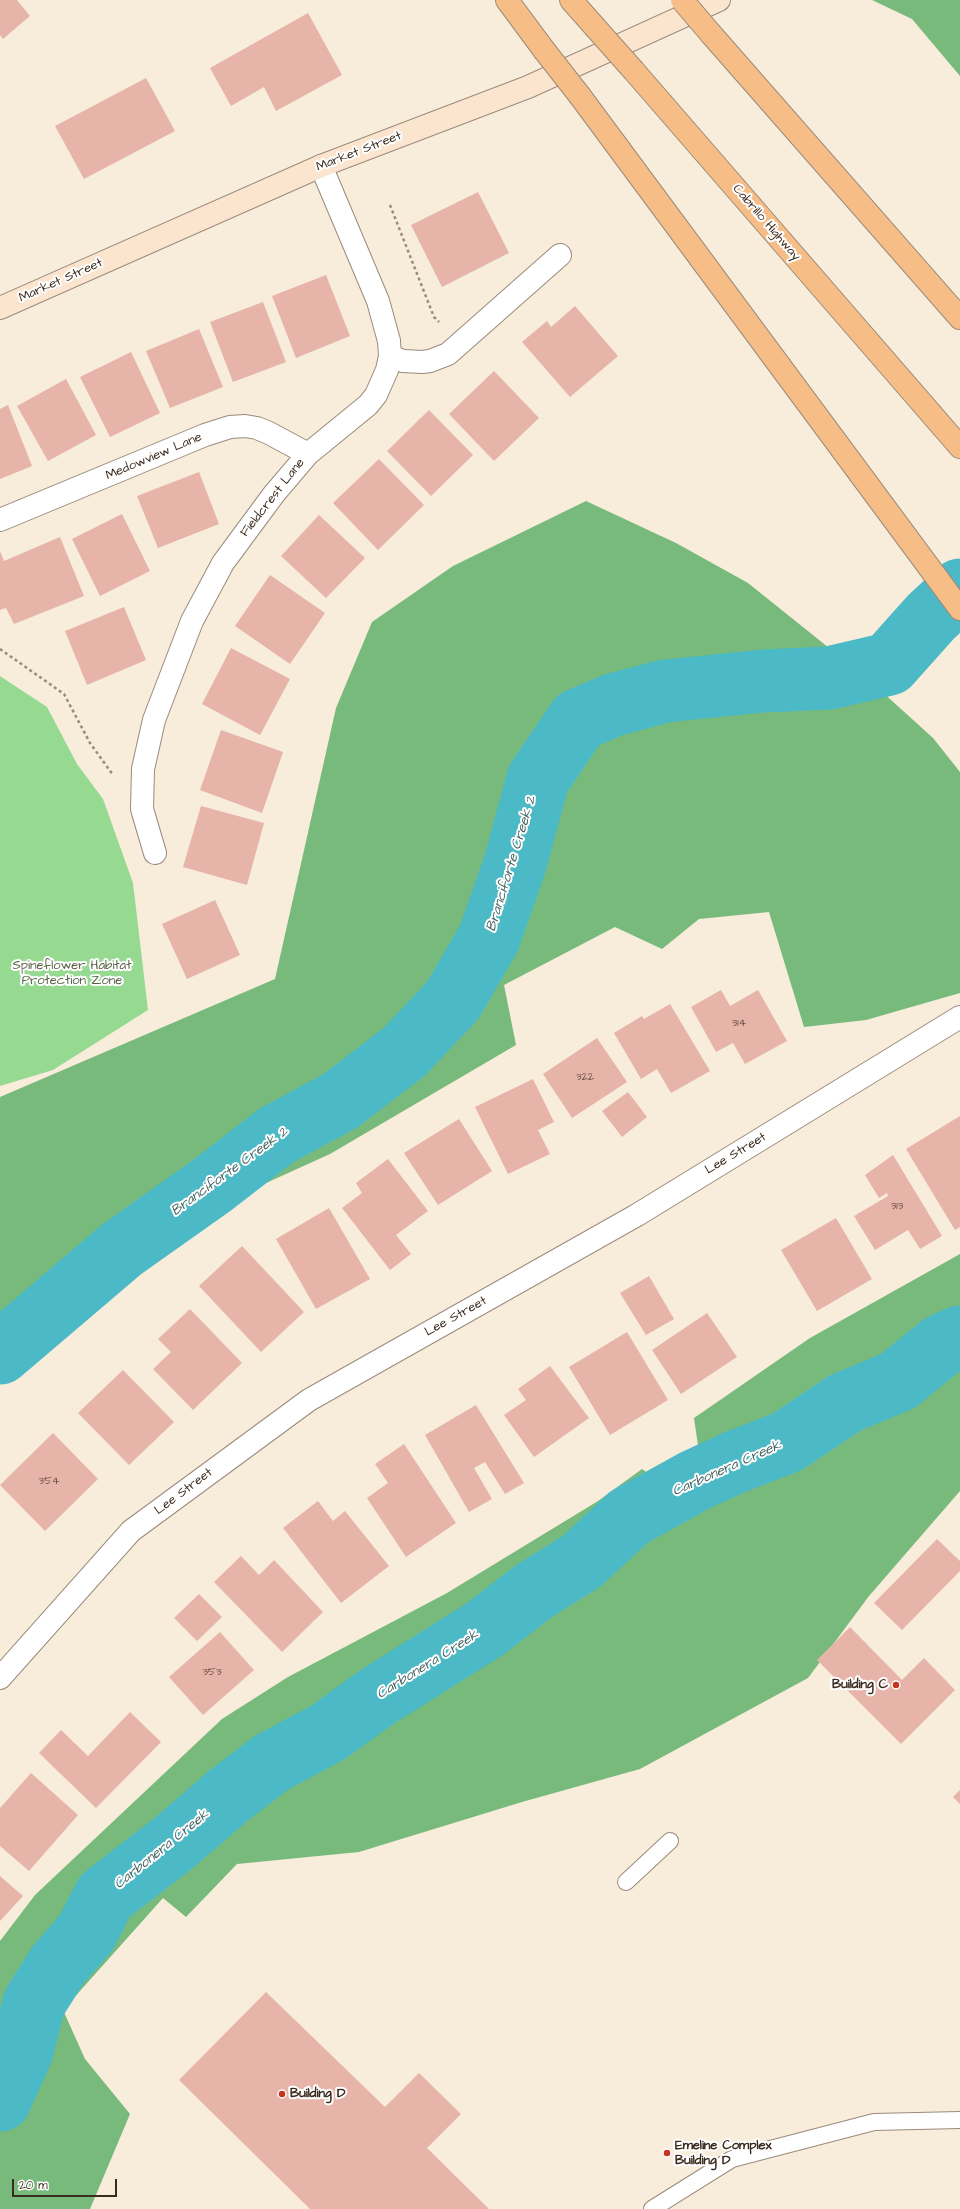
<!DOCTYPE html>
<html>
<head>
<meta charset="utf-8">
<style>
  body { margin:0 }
  #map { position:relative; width:960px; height:2209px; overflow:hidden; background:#f8ecdb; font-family:"Architects Daughter",sans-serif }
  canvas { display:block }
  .scale { position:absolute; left:12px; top:2179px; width:105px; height:18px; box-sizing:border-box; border:2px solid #3b2a1e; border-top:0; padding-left:5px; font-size:12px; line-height:14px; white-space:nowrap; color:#3b2a1e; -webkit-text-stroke:3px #fff; paint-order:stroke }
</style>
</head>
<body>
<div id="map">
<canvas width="960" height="2209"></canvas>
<div class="scale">20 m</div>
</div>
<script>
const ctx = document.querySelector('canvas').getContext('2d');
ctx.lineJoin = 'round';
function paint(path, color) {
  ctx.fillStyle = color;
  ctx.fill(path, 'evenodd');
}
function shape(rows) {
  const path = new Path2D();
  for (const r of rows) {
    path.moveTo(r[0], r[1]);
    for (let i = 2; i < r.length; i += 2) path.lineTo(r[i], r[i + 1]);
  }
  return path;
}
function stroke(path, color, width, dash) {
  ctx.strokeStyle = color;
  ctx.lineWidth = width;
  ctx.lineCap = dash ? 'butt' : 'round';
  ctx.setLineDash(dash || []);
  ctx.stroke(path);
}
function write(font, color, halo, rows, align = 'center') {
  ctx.font = font + ' "Architects Daughter",sans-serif';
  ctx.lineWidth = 4;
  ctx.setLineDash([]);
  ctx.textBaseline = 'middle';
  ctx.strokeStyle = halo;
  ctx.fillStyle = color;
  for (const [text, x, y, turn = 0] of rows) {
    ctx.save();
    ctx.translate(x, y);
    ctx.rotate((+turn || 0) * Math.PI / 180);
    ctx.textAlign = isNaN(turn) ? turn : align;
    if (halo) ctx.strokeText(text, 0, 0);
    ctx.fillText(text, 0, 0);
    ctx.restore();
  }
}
const green = shape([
  [0,676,47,707,77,764,103,799,133,883,148,1010,53,1070,0,1086]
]);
const forest = shape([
  [872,0,960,0,960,76,912,19],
  [586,501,676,543,748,583,869,680,933,738,960,772,960,993,866,1020,804,1027,769,912,699,919,662,949,615,927,504,985,516,1045,330,1154,211,1208,66,1306,0,1365,0,1097,275,979,336,708,372,622,453,566],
  [960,1254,960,1491,869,1596,808,1678,640,1769,522,1802,359,1852,237,1864,186,1917,163,1898,63,2010,85,2059,130,2114,90,2209,0,2209,0,1941,35,1895,222,1719,288,1677,447,1593,598,1501,642,1469,663,1484,702,1473,694,1418,810,1338]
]);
const river = shape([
  [0,1353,122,1249,211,1186,277,1135,340,1101,404,1052,453,1000,489,938,515,864,538,779,578,720,613,705,665,691,763,681,829,678,889,664,931,617,960,590],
  [0,2100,22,2051,34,2003,58,1965,86,1933,105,1896,175,1842,228,1796,271,1763,327,1733,377,1697,485,1629,534,1591,582,1561,629,1517,694,1481,735,1462,787,1442,845,1403,898,1381,942,1345,960,1337]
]);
const building = shape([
  [0,0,17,0,30,16,3,39,0,35],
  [308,13,342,75,276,111,264,87,231,106,210,68],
  [146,78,175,131,84,179,55,126],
  [478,192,509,253,442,287,411,225],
  [326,275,350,336,296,358,272,296],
  [263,302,286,362,233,382,210,322],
  [575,306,618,356,570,397,522,342,547,321,551,327],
  [199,329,223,387,170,408,146,351],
  [131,352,160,413,110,437,80,377],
  [494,371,539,418,494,461,449,414],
  [66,379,96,435,48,461,17,406],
  [8,405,32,466,0,479,0,409],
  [429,410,473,455,431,496,387,451],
  [379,459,424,505,378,550,333,503],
  [199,472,219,524,158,548,137,496],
  [122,514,150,571,100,596,72,539],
  [319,515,365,558,326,598,281,556],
  [60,537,84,596,14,624,6,608,0,610,0,551,4,561],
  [270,575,325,613,290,664,235,626],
  [124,607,146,660,87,685,65,631],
  [231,648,290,679,260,735,202,704],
  [221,730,283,752,262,813,200,790],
  [201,806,264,823,247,885,183,867],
  [215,900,240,955,187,979,162,924],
  [721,990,730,1006,758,990,787,1041,745,1064,733,1043,716,1052,691,1007],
  [670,1004,710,1071,671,1093,657,1069,641,1079,614,1033,642,1016,644,1019],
  [597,1038,627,1082,572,1118,543,1074],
  [533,1079,554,1122,538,1130,550,1154,508,1174,475,1107],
  [628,1092,647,1117,622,1137,602,1111],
  [960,1116,960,1227,955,1230,906,1149],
  [459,1119,492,1171,438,1205,404,1153],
  [893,1155,942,1236,920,1249,908,1230,875,1250,854,1216,888,1196,887,1193,879,1198,865,1175],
  [388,1159,428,1211,396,1235,411,1254,390,1270,342,1208,362,1193,356,1183],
  [329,1208,370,1279,316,1309,276,1239],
  [836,1218,872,1279,817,1311,781,1250],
  [242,1246,304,1312,261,1352,199,1286],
  [649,1276,674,1319,646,1335,620,1293],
  [190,1309,242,1363,193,1410,153,1369,171,1352,158,1339],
  [707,1313,737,1357,681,1394,652,1350],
  [627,1332,668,1400,610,1435,569,1367],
  [550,1366,589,1418,534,1457,504,1415,526,1400,518,1389],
  [123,1370,174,1422,129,1465,78,1413],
  [476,1405,524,1483,505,1494,485,1462,474,1468,492,1499,469,1512,425,1435],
  [53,1433,98,1479,45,1531,0,1485],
  [404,1444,456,1523,406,1557,367,1498,388,1483,375,1464],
  [318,1501,333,1521,345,1511,389,1566,341,1603,283,1528],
  [937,1539,960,1561,960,1571,902,1630,874,1603],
  [241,1556,259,1575,274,1560,323,1612,282,1652,214,1582],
  [199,1594,222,1617,197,1641,174,1618],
  [850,1627,902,1680,924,1658,955,1690,901,1744,817,1660],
  [220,1632,254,1670,203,1715,169,1677],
  [130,1712,161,1742,96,1808,39,1753,61,1730,88,1756],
  [31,1773,78,1815,29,1871,0,1846,0,1808],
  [960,1790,960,1804,953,1797],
  [0,1876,23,1896,0,1921],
  [266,1992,385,2107,419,2073,461,2114,427,2148,489,2209,310,2209,179,2080]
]);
const path = shape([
  [390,205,434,317,439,322],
  [0,649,64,694,90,743,113,775]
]);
const lane = shape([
  [626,1882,670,1841],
  [652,2209,732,2159,874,2122,960,2120]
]);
const street = shape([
  [390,356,403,361,422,362,430,361,448,354,560,255],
  [0,520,205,435,230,427,245,426,257,428,269,433,308,454],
  [155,853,142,809,143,769,154,720,192,621,223,563,274,494,308,454,368,405,376,395,387,370,390,356,389,341,378,301,321,166],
  [0,1678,131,1531,309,1400,637,1215,960,1017]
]);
const secondary = shape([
  [0,308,321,166,528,87,719,0]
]);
const highway = shape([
  [507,0,544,50],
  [571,0,594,26],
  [711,34,960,318],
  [634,71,960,447],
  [580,96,960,609]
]);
const highwayBridge = shape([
  [682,0,711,34],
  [594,26,634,71],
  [544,50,580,96]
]);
const markers = [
  [896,1685,4,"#c8321e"],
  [282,2094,4,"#c8321e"],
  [667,2153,4,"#c8321e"]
];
const numberNames = [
  ["314",739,1024],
  ["322",585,1078],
  ["313",897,1207],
  ["354",49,1482],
  ["353",212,1673]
];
const streetNames = [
  ["Market Street",359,152,-21],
  ["Cabrillo Highway",766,223,49],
  ["Market Street",61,281,-24],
  ["Medowview Lane",154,457,-23],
  ["Fieldcrest Lane",273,498,-52],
  ["Lee Street",736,1154,-31],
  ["Lee Street",456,1317,-29],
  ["Lee Street",184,1492,-37]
];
const parkNames = [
  ["Spineflower Habitat",72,966],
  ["Protection Zone",72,981]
];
const poiNames = [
  ["Building C",888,1685,"right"],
  ["Building D",290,2094],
  ["Emeline Complex",675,2146],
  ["Building D",675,2161]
];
const waterNames = [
  ["Branciforte Creek 2",512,864,-73],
  ["Branciforte Creek 2",230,1172,-36],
  ["Carbonera Creek",727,1469,-24],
  ["Carbonera Creek",428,1665,-32],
  ["Carbonera Creek",162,1850,-39]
];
paint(green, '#96da92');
paint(forest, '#78ba7c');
stroke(river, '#4cb9c6', 63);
paint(building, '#e7b4a9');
stroke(lane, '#9a8b7c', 18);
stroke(street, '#9a8b7c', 24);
stroke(secondary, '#9a8b7c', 24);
stroke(highway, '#9a8b7c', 24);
stroke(path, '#9a8b7c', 2.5, [3, 3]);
stroke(lane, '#fff', 16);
stroke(street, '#fff', 22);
stroke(secondary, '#fbe5cf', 22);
stroke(highway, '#f6be86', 22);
stroke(highwayBridge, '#9a8b7c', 24, []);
stroke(highwayBridge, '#f6be86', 22);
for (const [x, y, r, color] of markers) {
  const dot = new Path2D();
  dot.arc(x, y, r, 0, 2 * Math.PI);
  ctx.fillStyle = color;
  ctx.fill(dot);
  stroke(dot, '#fff', 1.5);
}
write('11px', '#664c41', null, numberNames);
write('13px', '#3b2a1e', '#fff', streetNames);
write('13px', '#565f41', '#fff', parkNames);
write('bold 13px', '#3b2a1e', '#fff', poiNames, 'left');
write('italic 14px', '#426361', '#fff', waterNames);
</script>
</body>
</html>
